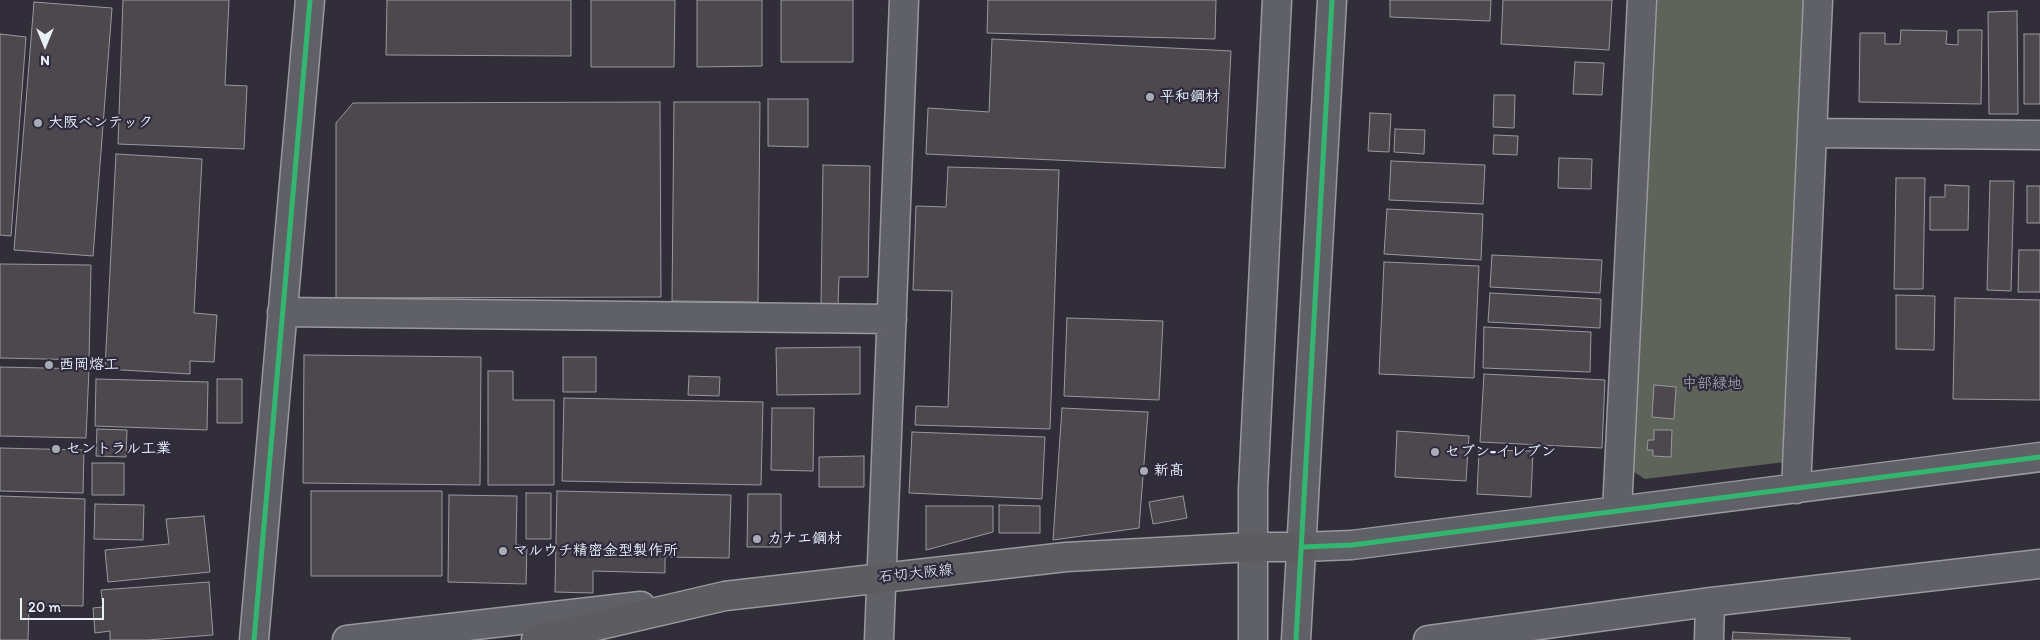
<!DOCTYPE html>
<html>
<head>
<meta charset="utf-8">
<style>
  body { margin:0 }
  #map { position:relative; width:2040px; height:640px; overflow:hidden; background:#312e39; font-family:Itim,sans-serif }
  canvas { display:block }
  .north { position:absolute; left:20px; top:20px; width:50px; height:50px; -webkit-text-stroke:4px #2f2a3d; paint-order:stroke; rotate:180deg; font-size:14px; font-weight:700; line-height:20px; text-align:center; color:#e8f1f8 }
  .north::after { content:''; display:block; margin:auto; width:18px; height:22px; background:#e8f1f8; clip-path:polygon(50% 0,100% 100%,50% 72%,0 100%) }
  .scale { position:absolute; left:20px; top:598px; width:84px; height:22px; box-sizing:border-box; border:2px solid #e8f1f8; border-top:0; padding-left:6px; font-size:15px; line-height:18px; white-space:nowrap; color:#e8f1f8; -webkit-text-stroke:4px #2f2a3d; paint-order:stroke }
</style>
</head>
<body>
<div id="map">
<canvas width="2040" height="640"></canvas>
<div class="north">N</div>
<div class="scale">20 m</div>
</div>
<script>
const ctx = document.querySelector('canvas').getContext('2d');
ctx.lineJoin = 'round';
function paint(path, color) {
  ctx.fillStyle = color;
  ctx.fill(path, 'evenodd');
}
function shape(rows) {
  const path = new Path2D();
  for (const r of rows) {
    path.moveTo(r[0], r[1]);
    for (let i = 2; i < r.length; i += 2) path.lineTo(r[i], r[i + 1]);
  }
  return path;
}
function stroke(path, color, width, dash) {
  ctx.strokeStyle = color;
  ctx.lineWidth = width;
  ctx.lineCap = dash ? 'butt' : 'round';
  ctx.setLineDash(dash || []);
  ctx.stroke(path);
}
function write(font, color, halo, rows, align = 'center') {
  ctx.font = font + ' Itim,"Klee One",sans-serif';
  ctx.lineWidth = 4.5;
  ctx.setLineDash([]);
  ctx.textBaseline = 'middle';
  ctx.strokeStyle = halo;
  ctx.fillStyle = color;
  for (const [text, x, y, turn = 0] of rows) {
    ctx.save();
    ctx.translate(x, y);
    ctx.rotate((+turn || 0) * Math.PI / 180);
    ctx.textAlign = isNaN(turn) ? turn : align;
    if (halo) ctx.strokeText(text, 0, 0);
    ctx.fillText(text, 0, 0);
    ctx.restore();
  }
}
const green = shape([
  [1654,0,1806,0,1785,462,1645,479,1631,470]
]);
const building = shape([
  [123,0,229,0,225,85,247,86,244,149,118,144,123,0],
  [387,0,571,0,571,56,386,55,387,0],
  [591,0,675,0,674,67,591,67,591,0],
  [697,0,762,0,762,66,697,67,697,0],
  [781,0,853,0,853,62,781,62,781,0],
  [988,0,1216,0,1215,39,987,33,988,0],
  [1390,0,1491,0,1490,21,1390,17,1390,0],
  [1503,0,1612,0,1609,50,1501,44,1503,0],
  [34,2,112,8,93,256,14,250,34,2],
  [2017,11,2018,114,1989,114,1988,12,2017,11],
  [1901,30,1947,31,1946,44,1958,45,1958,30,1982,30,1981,104,1859,102,1860,33,1885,33,1885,44,1900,44,1901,30],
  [0,34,26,37,11,236,0,235,0,34],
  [2024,34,2040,34,2040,104,2024,104,2024,34],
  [992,39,1231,51,1225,168,926,154,928,108,989,112,992,39],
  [1575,62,1604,63,1602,95,1573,94,1575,62],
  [1494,95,1515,95,1514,128,1493,127,1494,95],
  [768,99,808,99,808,147,768,146,768,99],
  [660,102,661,297,336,298,336,123,353,103,660,102],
  [674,102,760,102,758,302,672,301,674,102],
  [1370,113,1391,114,1389,152,1368,151,1370,113],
  [1395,129,1425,130,1424,154,1394,152,1395,129],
  [1494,135,1518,136,1517,155,1493,154,1494,135],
  [116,154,202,159,194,313,217,315,214,362,190,361,190,374,105,369,116,154],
  [1559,158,1592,159,1591,189,1558,188,1559,158],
  [1391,161,1485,165,1483,204,1389,200,1391,161],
  [823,165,870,166,868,277,839,277,838,305,821,305,823,165],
  [948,167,1059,170,1050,429,915,425,916,406,948,407,952,291,913,290,916,206,946,207,948,167],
  [1896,178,1925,178,1923,289,1894,289,1896,178],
  [1990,181,2014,181,2011,291,1987,290,1990,181],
  [1945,185,1969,186,1968,230,1930,230,1930,197,1945,197,1945,185],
  [2027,186,2040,186,2040,223,2027,223,2027,186],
  [1387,209,1483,214,1481,260,1384,254,1387,209],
  [2019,250,2040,250,2040,292,2018,292,2019,250],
  [1492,255,1602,260,1600,293,1490,287,1492,255],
  [1384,262,1479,266,1474,378,1379,374,1384,262],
  [0,264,91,265,89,360,0,358,0,264],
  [1490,293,1601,299,1600,328,1488,322,1490,293],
  [1896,295,1935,296,1934,350,1896,349,1896,295],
  [1955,298,2040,300,2040,400,1953,399,1955,298],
  [1067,318,1163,321,1159,400,1064,396,1067,318],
  [1484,327,1591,332,1590,372,1483,368,1484,327],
  [860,347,860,394,777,395,776,348,860,347],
  [304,355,481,357,480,485,303,483,304,355],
  [563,357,596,357,596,392,563,392,563,357],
  [0,367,89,369,86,438,0,436,0,367],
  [488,371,513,371,513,400,554,400,554,485,488,485,488,371],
  [1484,374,1605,380,1602,448,1480,442,1484,374],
  [689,376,720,377,719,396,688,395,689,376],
  [96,379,208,382,207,430,95,426,96,379],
  [217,379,242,379,242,423,217,423,217,379],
  [1654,385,1676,387,1674,419,1652,417,1654,385],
  [564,398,763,402,761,485,562,481,564,398],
  [772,408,814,408,813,471,771,470,772,408],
  [1062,408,1148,412,1139,528,1053,540,1062,408],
  [97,429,127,430,126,457,96,456,97,429],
  [1654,430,1672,430,1671,457,1653,456,1653,450,1647,450,1648,440,1654,440,1654,430],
  [1397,431,1469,436,1466,481,1395,477,1397,431],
  [912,432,1045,437,1042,499,909,493,912,432],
  [0,448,84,450,83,493,0,491,0,448],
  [1479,450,1533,451,1531,497,1477,494,1479,450],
  [864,456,864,487,819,487,819,457,864,456],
  [92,463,124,463,124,495,92,495,92,463],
  [311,491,442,491,442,576,311,576,311,491],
  [557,491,731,495,729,558,665,557,665,573,593,571,593,593,555,592,557,491],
  [526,493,551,493,551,539,526,539,526,493],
  [748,494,781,494,781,547,747,547,748,494],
  [449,495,517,496,516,545,527,545,526,584,448,582,449,495],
  [0,496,85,499,83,606,29,605,28,640,0,640,0,496],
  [1183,496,1187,518,1153,524,1149,502,1183,496],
  [95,504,144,505,143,540,94,539,95,504],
  [999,505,1040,506,1040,533,999,533,999,505],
  [926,506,993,506,993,532,926,550,926,506],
  [204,516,210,572,108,582,105,550,169,544,166,519,204,516],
  [209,582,213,635,148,640,110,640,110,631,95,633,93,608,103,607,101,590,209,582],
  [1733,632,1850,638,1850,640,1732,640,1733,632]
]);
const minor = shape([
  [1812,133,2040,135],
  [282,312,892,319],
  [1796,489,1818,0],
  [1617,511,1642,0],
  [1302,547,1352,545,2040,457],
  [254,640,310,0],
  [347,640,641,606],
  [879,640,904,0],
  [1253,640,1253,489,1277,0],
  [1296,640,1332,0],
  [1428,640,1710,602,2040,564],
  [1709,640,1710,602]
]);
const major = shape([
  [536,640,725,596,1066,557,1252,547,1302,547]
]);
const cycleway = shape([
  [1302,547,1352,545,2040,457],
  [254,640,310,0],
  [1296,640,1332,0]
]);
const markers = [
  [1150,97,5,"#a8adb5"],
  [38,123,5,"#a8adb5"],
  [49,365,5,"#a8adb5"],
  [56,449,5,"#a8adb5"],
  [1435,452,5,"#a8adb5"],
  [1144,471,5,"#a8adb5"],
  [757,539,5,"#a8adb5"],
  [503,551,5,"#a8adb5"]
];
const poiNames = [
  ["平和鋼材",1160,97],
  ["大阪ベンテック",48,123],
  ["西岡熔工",59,365],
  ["セントラル工業",66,449],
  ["セブン-イレブン",1445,452],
  ["新髙",1154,471],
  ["カナエ鋼材",767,539],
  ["マルウチ精密金型製作所",513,551]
];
const parkNames = [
  ["中部緑地",1712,384]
];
const streetNames = [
  ["石切大阪線",916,574,-6]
];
paint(green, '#5e645a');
paint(building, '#4d484d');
stroke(building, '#98999f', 1);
stroke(minor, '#98999f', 31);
stroke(major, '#98999f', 31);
stroke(minor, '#606067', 28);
stroke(major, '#5d5c60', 28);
stroke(cycleway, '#33b770', 5);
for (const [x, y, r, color] of markers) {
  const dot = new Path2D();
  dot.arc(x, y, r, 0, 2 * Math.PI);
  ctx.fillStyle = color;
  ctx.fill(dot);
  stroke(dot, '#2f2a3d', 2);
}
write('bold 15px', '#e8f1f8', '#2f2a3d', poiNames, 'left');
write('15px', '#adb5b3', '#2f2a3d', parkNames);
write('15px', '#e8f1f8', '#2f2a3d', streetNames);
</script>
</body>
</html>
